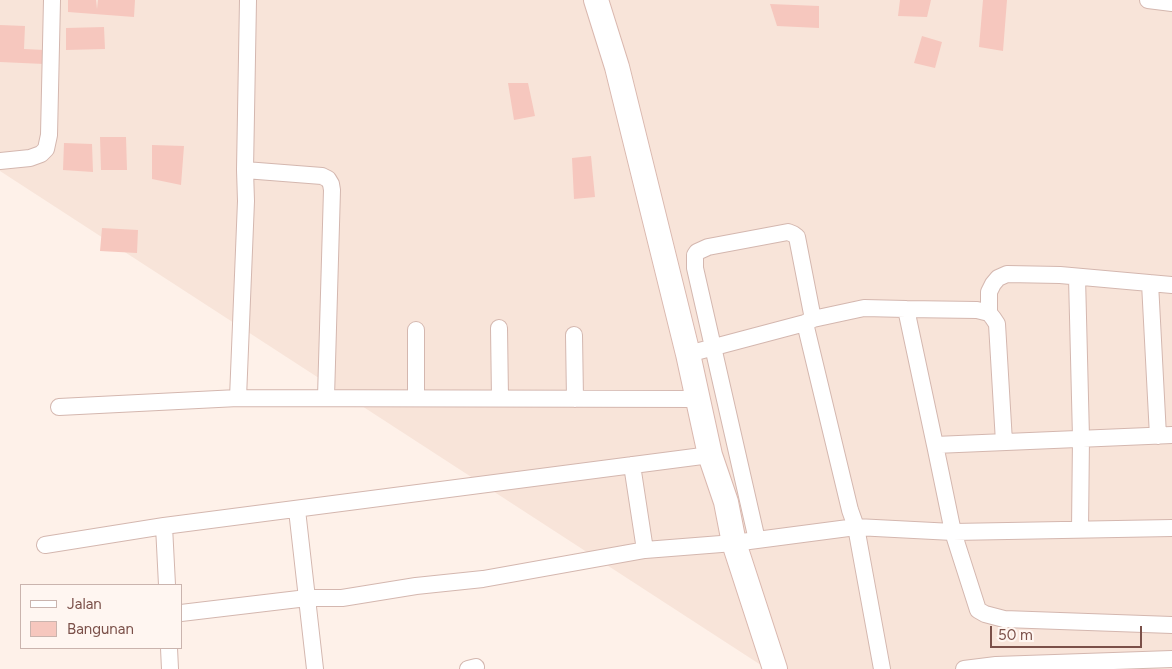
<!DOCTYPE html>
<html>
<head>
<meta charset="utf-8">
<style>
  body { margin:0 }
  #map { position:relative; width:1172px; height:669px; overflow:hidden; background:#fef1e9; font-family:Figtree,sans-serif }
  canvas { display:block }
  .legend { position:absolute; left:20px; top:584px; width:162px; height:65px; box-sizing:border-box; background:#fff6f1; border:1px solid #cab4ae; margin:0; padding:6px 9px; list-style:none; font-size:15px; color:#7b5049 }
  .legend li { display:flex; align-items:center; gap:10px; height:25px }
  .legend b { width:25px; border:1px solid #cab4ae }
  .scale { position:absolute; left:990px; top:626px; width:152px; height:22px; box-sizing:border-box; border:2px solid #7b5049; border-top:0; padding-left:6px; font-size:15px; line-height:18px; white-space:nowrap; color:#7b5049; -webkit-text-stroke:4px #fff6f1; paint-order:stroke }
</style>
</head>
<body>
<div id="map">
<canvas width="1172" height="669"></canvas>
<ul class="legend">
<li><b style="height:6px;background:#fff"></b>Jalan</li>
<li><b style="height:14px;background:#f6c7be"></b>Bangunan</li>
</ul>
<div class="scale">50 m</div>
</div>
<script>
const ctx = document.querySelector('canvas').getContext('2d');
ctx.lineJoin = 'round';
function paint(path, color) {
  ctx.fillStyle = color;
  ctx.fill(path, 'evenodd');
}
function shape(rows) {
  const path = new Path2D();
  for (const r of rows) {
    path.moveTo(r[0], r[1]);
    for (let i = 2; i < r.length; i += 2) path.lineTo(r[i], r[i + 1]);
  }
  return path;
}
function stroke(path, color, width, dash) {
  ctx.strokeStyle = color;
  ctx.lineWidth = width;
  ctx.lineCap = dash ? 'butt' : 'round';
  ctx.setLineDash(dash || []);
  ctx.stroke(path);
}
const residential = shape([
  [0,0,1172,0,1172,669,767,669,0,171]
]);
const building = shape([
  [68,0,96,0,97,9,98,0,135,0,134,17,68,12],
  [900,0,931,0,927,17,898,16],
  [983,0,1007,0,1003,51,979,47],
  [770,4,819,6,819,28,777,26],
  [0,25,25,26,24,49,45,50,44,64,0,62],
  [104,27,105,49,66,50,66,28],
  [922,36,942,42,935,68,914,63],
  [508,83,528,83,535,116,514,120],
  [100,137,126,137,127,170,101,170],
  [64,143,92,144,93,172,63,170],
  [152,145,184,146,181,185,152,179],
  [591,156,595,197,574,199,572,158],
  [102,228,138,230,137,253,100,251]
]);
const street = shape([
  [1148,0,1172,3],
  [0,161,30,158,41,154,46,149,49,135,52,0],
  [245,170,322,176,328,179,331,184,332,190,326,397],
  [1077,277,1081,438,1080,529],
  [1150,283,1158,436],
  [906,309,977,310,989,313,993,318,997,324,1004,442],
  [989,313,989,292,993,284,998,278,1007,274,1060,275,1172,285],
  [499,328,500,398],
  [416,330,416,398],
  [574,335,575,399],
  [688,354,805,323,813,319,864,308,906,309,935,445,1172,435],
  [238,398,246,201,245,170,248,0],
  [59,407,238,398,698,399],
  [935,445,953,532,978,610,985,614,1004,619,1172,625],
  [632,465,645,550],
  [297,510,315,669],
  [164,526,167,585],
  [757,540,695,268,695,255,697,252,708,247,788,232,793,234,797,237,813,319],
  [45,545,164,526,710,455],
  [181,613,307,598,342,598,416,586,483,579,645,550,734,543,856,527,850,510,805,323],
  [169,648,170,669],
  [468,669,476,667],
  [882,669,856,527,953,532,1172,528],
  [964,669,996,665,1172,659]
]);
const secondary = shape([
  [596,0,617,67,688,354,710,455,726,502,734,543,775,669]
]);
paint(residential, '#f8e4d9');
paint(building, '#f6c7be');
stroke(street, '#d4b7af', 18);
stroke(secondary, '#dab8af', 26);
stroke(street, '#fff', 16);
stroke(secondary, '#fff', 24);
</script>
</body>
</html>
